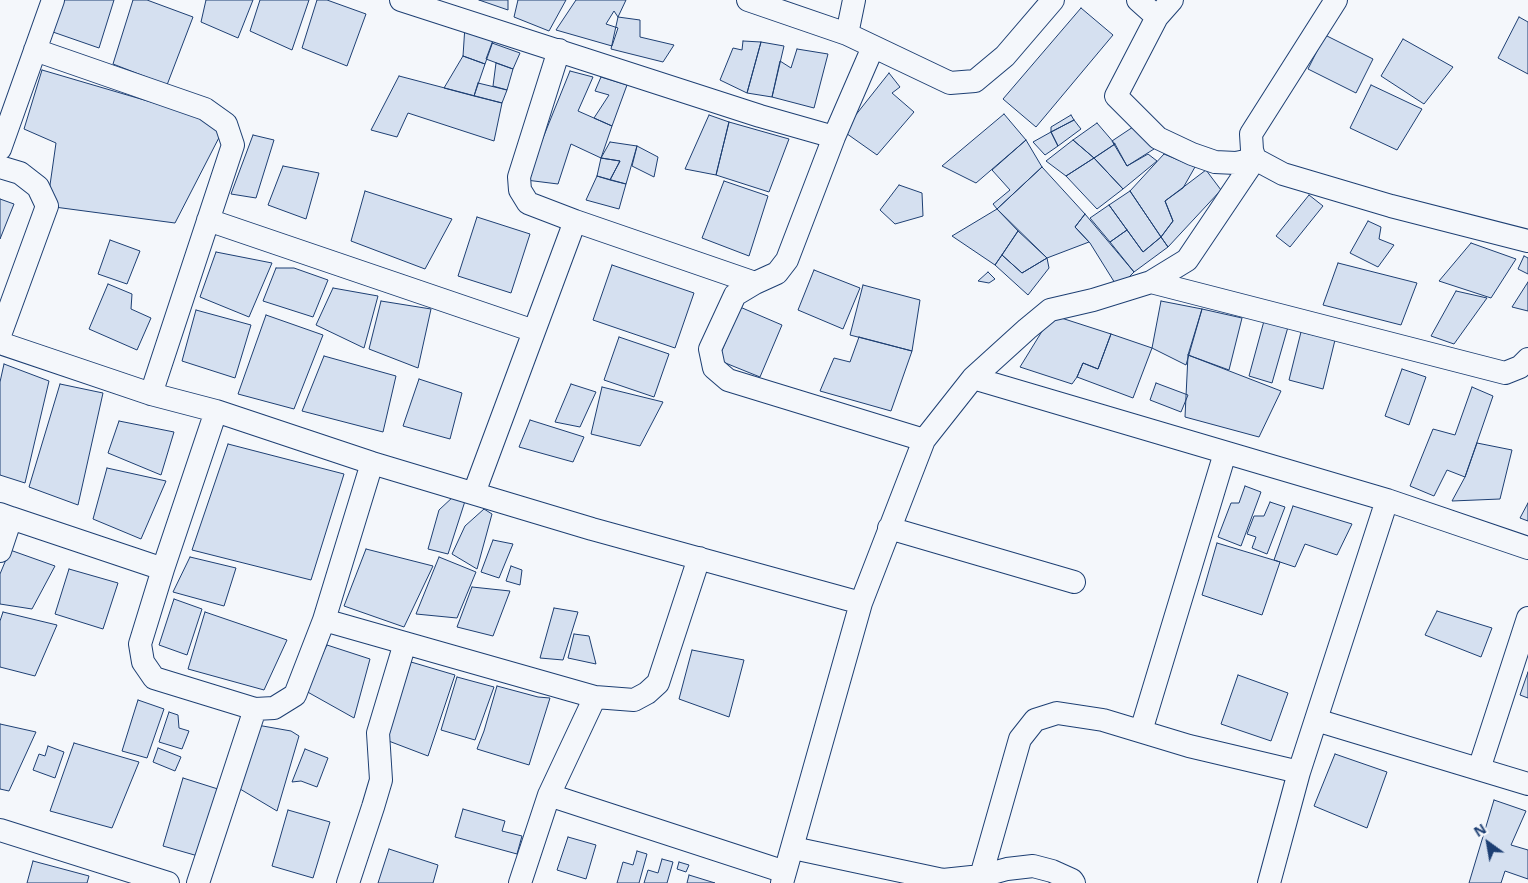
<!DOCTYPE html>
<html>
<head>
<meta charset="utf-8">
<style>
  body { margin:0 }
  #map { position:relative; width:1528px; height:883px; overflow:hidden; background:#f4f7fb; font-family:"Noto Sans",sans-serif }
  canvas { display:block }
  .north { position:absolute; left:1463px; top:818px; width:50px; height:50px; -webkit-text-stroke:4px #f4f7fb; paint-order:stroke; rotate:328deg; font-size:14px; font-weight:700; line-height:20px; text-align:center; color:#1d3f73 }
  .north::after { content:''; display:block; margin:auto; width:18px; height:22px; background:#1d3f73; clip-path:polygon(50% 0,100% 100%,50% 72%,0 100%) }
</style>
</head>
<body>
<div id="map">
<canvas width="1528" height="883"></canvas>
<div class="north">N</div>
</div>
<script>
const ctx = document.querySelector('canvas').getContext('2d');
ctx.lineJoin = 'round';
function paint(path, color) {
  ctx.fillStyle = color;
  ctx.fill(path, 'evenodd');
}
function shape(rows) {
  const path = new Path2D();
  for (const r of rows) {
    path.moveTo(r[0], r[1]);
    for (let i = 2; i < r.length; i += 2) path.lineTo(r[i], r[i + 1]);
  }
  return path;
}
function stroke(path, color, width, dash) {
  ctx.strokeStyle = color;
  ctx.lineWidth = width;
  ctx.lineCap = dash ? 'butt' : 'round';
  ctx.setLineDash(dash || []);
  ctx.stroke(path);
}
const building = shape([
  [60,0,114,0,99,48,50,31,60,0],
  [133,0,147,0,193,17,167,85,113,64,133,0],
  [206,0,253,0,238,38,201,22,206,0],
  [260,0,309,0,292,50,250,31,260,0],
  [317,0,327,0,366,14,347,66,302,48,317,0],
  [479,0,508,0,508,10,479,0],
  [518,0,566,0,549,31,514,17,518,0],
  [576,0,626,0,618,17,614,11,606,24,618,28,612,46,556,30,576,0],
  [1081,8,1113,35,1036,127,1003,99,1081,8],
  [618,17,640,20,640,37,674,45,663,62,611,49,618,17],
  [1519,17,1528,22,1528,74,1498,58,1519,17],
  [465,26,497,30,485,64,463,56,465,26],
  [1325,35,1373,59,1356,93,1308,69,1325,35],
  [1403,39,1453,67,1424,104,1381,76,1403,39],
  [743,41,761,42,747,93,720,80,733,48,742,50,743,41],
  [761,42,784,46,772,97,747,93,761,42],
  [492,43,520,53,513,69,486,59,492,43],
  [797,49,828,54,814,108,772,97,780,61,791,68,797,49],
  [463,56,485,64,474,96,444,88,463,56],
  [496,63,513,69,507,90,493,86,496,63],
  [42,70,226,124,175,223,47,206,56,143,24,129,42,70],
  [570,71,593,77,578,111,612,126,601,158,571,144,558,184,526,180,570,71],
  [889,73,900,87,892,93,914,112,877,155,843,131,889,73],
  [399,76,502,103,494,141,408,113,397,137,371,130,399,76],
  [601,77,627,85,612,126,594,118,609,95,595,91,601,77],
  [478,83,507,90,502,103,474,96,478,83],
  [1371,85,1422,109,1397,150,1350,128,1371,85],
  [1004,114,1026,140,976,183,942,166,1004,114],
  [709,115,729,122,716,175,685,169,709,115],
  [1071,115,1074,120,1051,132,1051,127,1071,115],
  [1074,120,1081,129,1058,146,1051,132,1074,120],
  [729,122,789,139,769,192,716,175,729,122],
  [1097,123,1115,144,1094,158,1073,140,1097,123],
  [1133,127,1154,149,1127,166,1112,141,1133,127],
  [1051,132,1058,146,1045,155,1033,142,1051,132],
  [253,135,274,140,256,198,231,194,253,135],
  [1026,140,1042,167,997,209,993,204,1010,190,992,170,1026,140],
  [1073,140,1094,158,1066,176,1046,161,1073,140],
  [610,142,637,146,626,184,610,180,620,161,601,158,610,142],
  [1115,144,1127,166,1148,154,1157,161,1123,189,1094,158,1115,144],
  [637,146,658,157,654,177,632,166,637,146],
  [1164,154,1195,167,1183,188,1165,201,1173,221,1161,237,1130,191,1164,154],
  [601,158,620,161,610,180,597,176,601,158],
  [1094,158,1123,189,1097,209,1066,176,1094,158],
  [283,166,319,173,306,219,268,205,283,166],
  [1042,167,1085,214,1075,227,1089,242,1047,258,997,209,1042,167],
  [1206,170,1221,190,1168,247,1161,237,1173,221,1165,201,1206,170],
  [597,176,626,184,619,209,586,200,597,176],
  [724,181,768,196,749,256,702,238,724,181],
  [899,185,922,193,923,216,895,224,880,210,899,185],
  [365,191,452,219,425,269,351,241,365,191],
  [1130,191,1161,237,1143,252,1109,205,1130,191],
  [1309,195,1323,206,1290,247,1276,236,1309,195],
  [0,199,14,204,0,239,0,199],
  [1109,205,1127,230,1110,242,1090,218,1109,205],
  [997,209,1018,231,995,265,952,236,997,209],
  [1085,214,1134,272,1118,288,1090,243,1075,227,1085,214],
  [477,217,530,234,511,293,458,276,477,217],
  [1368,221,1381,227,1379,239,1394,245,1378,267,1350,253,1368,221],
  [1127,230,1143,252,1161,237,1168,247,1134,272,1110,242,1127,230],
  [1018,231,1047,258,1022,273,1002,255,1018,231],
  [110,240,140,251,127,284,98,274,110,240],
  [1471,243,1516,259,1491,298,1439,281,1471,243],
  [216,252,272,263,249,317,200,297,216,252],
  [1002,255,1022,273,1047,258,1049,268,1028,295,995,265,1002,255],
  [1524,256,1528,258,1528,274,1518,269,1524,256],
  [1338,263,1417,283,1401,325,1323,305,1338,263],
  [612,265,694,293,675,348,593,320,612,265],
  [276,268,294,268,328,280,313,317,263,301,276,268],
  [814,270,860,288,843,329,798,310,814,270],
  [988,272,995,279,989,283,978,281,988,272],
  [1528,282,1528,311,1512,307,1528,282],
  [108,284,132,294,131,309,151,318,137,350,89,329,108,284],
  [863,285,920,300,912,351,850,335,863,285],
  [333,288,378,296,364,348,316,325,333,288],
  [1456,291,1487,298,1454,344,1431,336,1456,291],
  [381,301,431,309,418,368,369,349,381,301],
  [1161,301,1202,309,1186,365,1152,348,1161,301],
  [740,307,782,325,760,377,718,360,740,307],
  [1202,309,1242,318,1229,370,1188,355,1202,309],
  [196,310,251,325,235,378,182,361,196,310],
  [266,315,323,335,294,409,238,394,266,315],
  [1052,315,1111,334,1098,369,1083,363,1077,377,1072,384,1020,367,1052,315],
  [1264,321,1288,327,1272,383,1249,376,1264,321],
  [1301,332,1335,340,1323,389,1289,380,1301,332],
  [1111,334,1152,348,1133,398,1077,377,1083,363,1098,369,1111,334],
  [619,337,669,354,654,397,604,380,619,337],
  [859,337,912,351,891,411,820,391,834,358,850,362,859,337],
  [1188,355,1281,391,1259,437,1185,417,1188,355],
  [324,356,396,376,383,432,302,411,324,356],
  [4,364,49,381,25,483,0,475,0,382,4,364],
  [1402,369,1426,377,1409,425,1385,416,1402,369],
  [419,379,462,393,450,439,403,426,419,379],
  [1156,383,1188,395,1181,412,1150,400,1156,383],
  [60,384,103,393,78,505,29,487,60,384],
  [571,384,596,392,580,427,555,422,571,384],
  [602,387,663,402,640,446,591,434,602,387],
  [1472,387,1493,396,1465,477,1447,470,1434,496,1410,486,1433,429,1455,435,1472,387],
  [530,420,584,437,573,462,519,447,530,420],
  [119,421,174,432,161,475,108,453,119,421],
  [1477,443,1512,450,1500,499,1452,501,1465,477,1477,443],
  [228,444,344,474,311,580,192,550,228,444],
  [107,468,166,481,141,539,93,519,107,468],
  [1245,486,1261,492,1241,546,1218,537,1231,503,1239,503,1245,486],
  [454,496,466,498,448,554,428,549,439,510,454,496],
  [1270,502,1285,507,1267,554,1252,548,1256,537,1247,534,1254,516,1264,516,1270,502],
  [1528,503,1528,521,1520,518,1528,503],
  [1293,506,1352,524,1337,555,1305,544,1295,567,1274,560,1293,506],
  [484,509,492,514,477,569,452,554,465,526,484,509],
  [493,540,513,544,499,578,481,572,493,540],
  [1217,543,1280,562,1262,615,1202,595,1217,543],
  [366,549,433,566,404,627,344,606,366,549],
  [10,550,55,566,32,609,0,604,0,574,10,550],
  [190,557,236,568,224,606,173,592,190,557],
  [439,557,476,572,457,618,416,614,439,557],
  [511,566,522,570,520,585,506,581,511,566],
  [69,569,118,583,103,629,55,614,69,569],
  [472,587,510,591,493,636,457,627,472,587],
  [174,599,202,609,187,655,159,645,174,599],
  [554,608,578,612,563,660,540,658,554,608],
  [1437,611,1492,628,1481,657,1425,635,1437,611],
  [3,612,57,625,35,676,0,667,0,621,3,612],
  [205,612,287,640,264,690,188,669,205,612],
  [574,634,589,636,596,664,568,658,574,634],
  [327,645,370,659,354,718,304,690,327,645],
  [692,650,744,660,729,717,679,699,692,650],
  [411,662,455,675,428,756,386,740,411,662],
  [1528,672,1528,698,1520,695,1528,672],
  [1238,675,1288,693,1271,741,1221,724,1238,675],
  [457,677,494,687,475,740,441,730,457,677],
  [497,686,538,697,550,698,529,765,477,749,484,731,497,686],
  [138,700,164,709,147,758,122,751,138,700],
  [169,712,178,715,179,728,189,731,182,749,159,742,169,712],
  [0,724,36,732,9,791,0,789,0,724],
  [257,725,291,731,299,736,277,811,235,786,257,725],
  [74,743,139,762,112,828,50,811,74,743],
  [48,746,64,752,55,778,33,770,39,754,45,756,48,746],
  [158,748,181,757,175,771,153,762,158,748],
  [305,749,328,758,317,787,301,781,292,782,305,749],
  [1335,754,1387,772,1367,828,1314,806,1335,754],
  [183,778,221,790,198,856,163,846,183,778],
  [1494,800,1526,811,1511,845,1528,850,1528,879,1505,871,1501,883,1469,883,1494,800],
  [463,809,505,821,502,831,522,836,517,854,455,837,463,809],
  [288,810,330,822,313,878,272,866,288,810],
  [568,837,596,845,586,879,557,870,568,837],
  [389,849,438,865,433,883,378,883,389,849],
  [637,851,647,854,639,883,617,883,623,862,633,865,637,851],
  [662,859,673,862,667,883,644,883,648,870,658,873,662,859],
  [33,861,89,876,87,883,27,883,33,861],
  [679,862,689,865,686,872,677,869,679,862],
  [689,875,715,883,687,883,689,875]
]);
const minor = shape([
  [401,0,760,116,834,137],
  [748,0,847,34,950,83,975,81,1005,56,1053,0],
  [1138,0,1157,17],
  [1172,0,1157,17,1116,96,1158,138,1192,154,1215,162,1236,163,1255,159],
  [1336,0,1251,134,1252,150,1255,159,1283,174,1391,206,1528,241],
  [847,34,854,0],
  [873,47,834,137,787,260,777,273,755,283,735,295,710,349,714,368,728,380,924,440],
  [35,50,205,109,226,124,233,145,151,394],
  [559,50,519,177,520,190,528,203,575,221,755,283],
  [0,149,53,0],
  [0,167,20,173,38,187,47,206,0,335],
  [208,220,534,331],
  [1151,282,1505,373,1520,367,1528,359],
  [0,343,151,394,216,411,372,463,592,529,861,603],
  [973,378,1387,500,1528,548],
  [216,411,163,569,140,644,143,662,154,678,255,709,274,708,295,695,324,620,372,463],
  [474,493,575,221],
  [0,514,11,518,0,551],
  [11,518,163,569],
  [889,528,1074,582],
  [324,620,595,697,634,700,647,693,658,683,699,558],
  [1316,720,1528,784],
  [1141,731,1225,453],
  [1479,769,1528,618],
  [549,795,785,872],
  [0,830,168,883],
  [793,848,943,880,981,876,1007,869,1033,866,1052,871,1072,880,1074,883],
  [981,876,1020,739,1035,720,1057,713,1103,720,1189,746,1299,772],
  [198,883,255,709],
  [348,883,373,807,381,780,378,733,405,643],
  [520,883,549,795,595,697],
  [782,883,861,603,924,440,973,378,1027,329,1050,310,1093,300,1151,282,1187,260,1255,159],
  [1269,883,1299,772,1387,500]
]);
paint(building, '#d5e0f0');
stroke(building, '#1d3f73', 1);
stroke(minor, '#1d3f73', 24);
stroke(minor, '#f4f7fb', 22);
</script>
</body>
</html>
